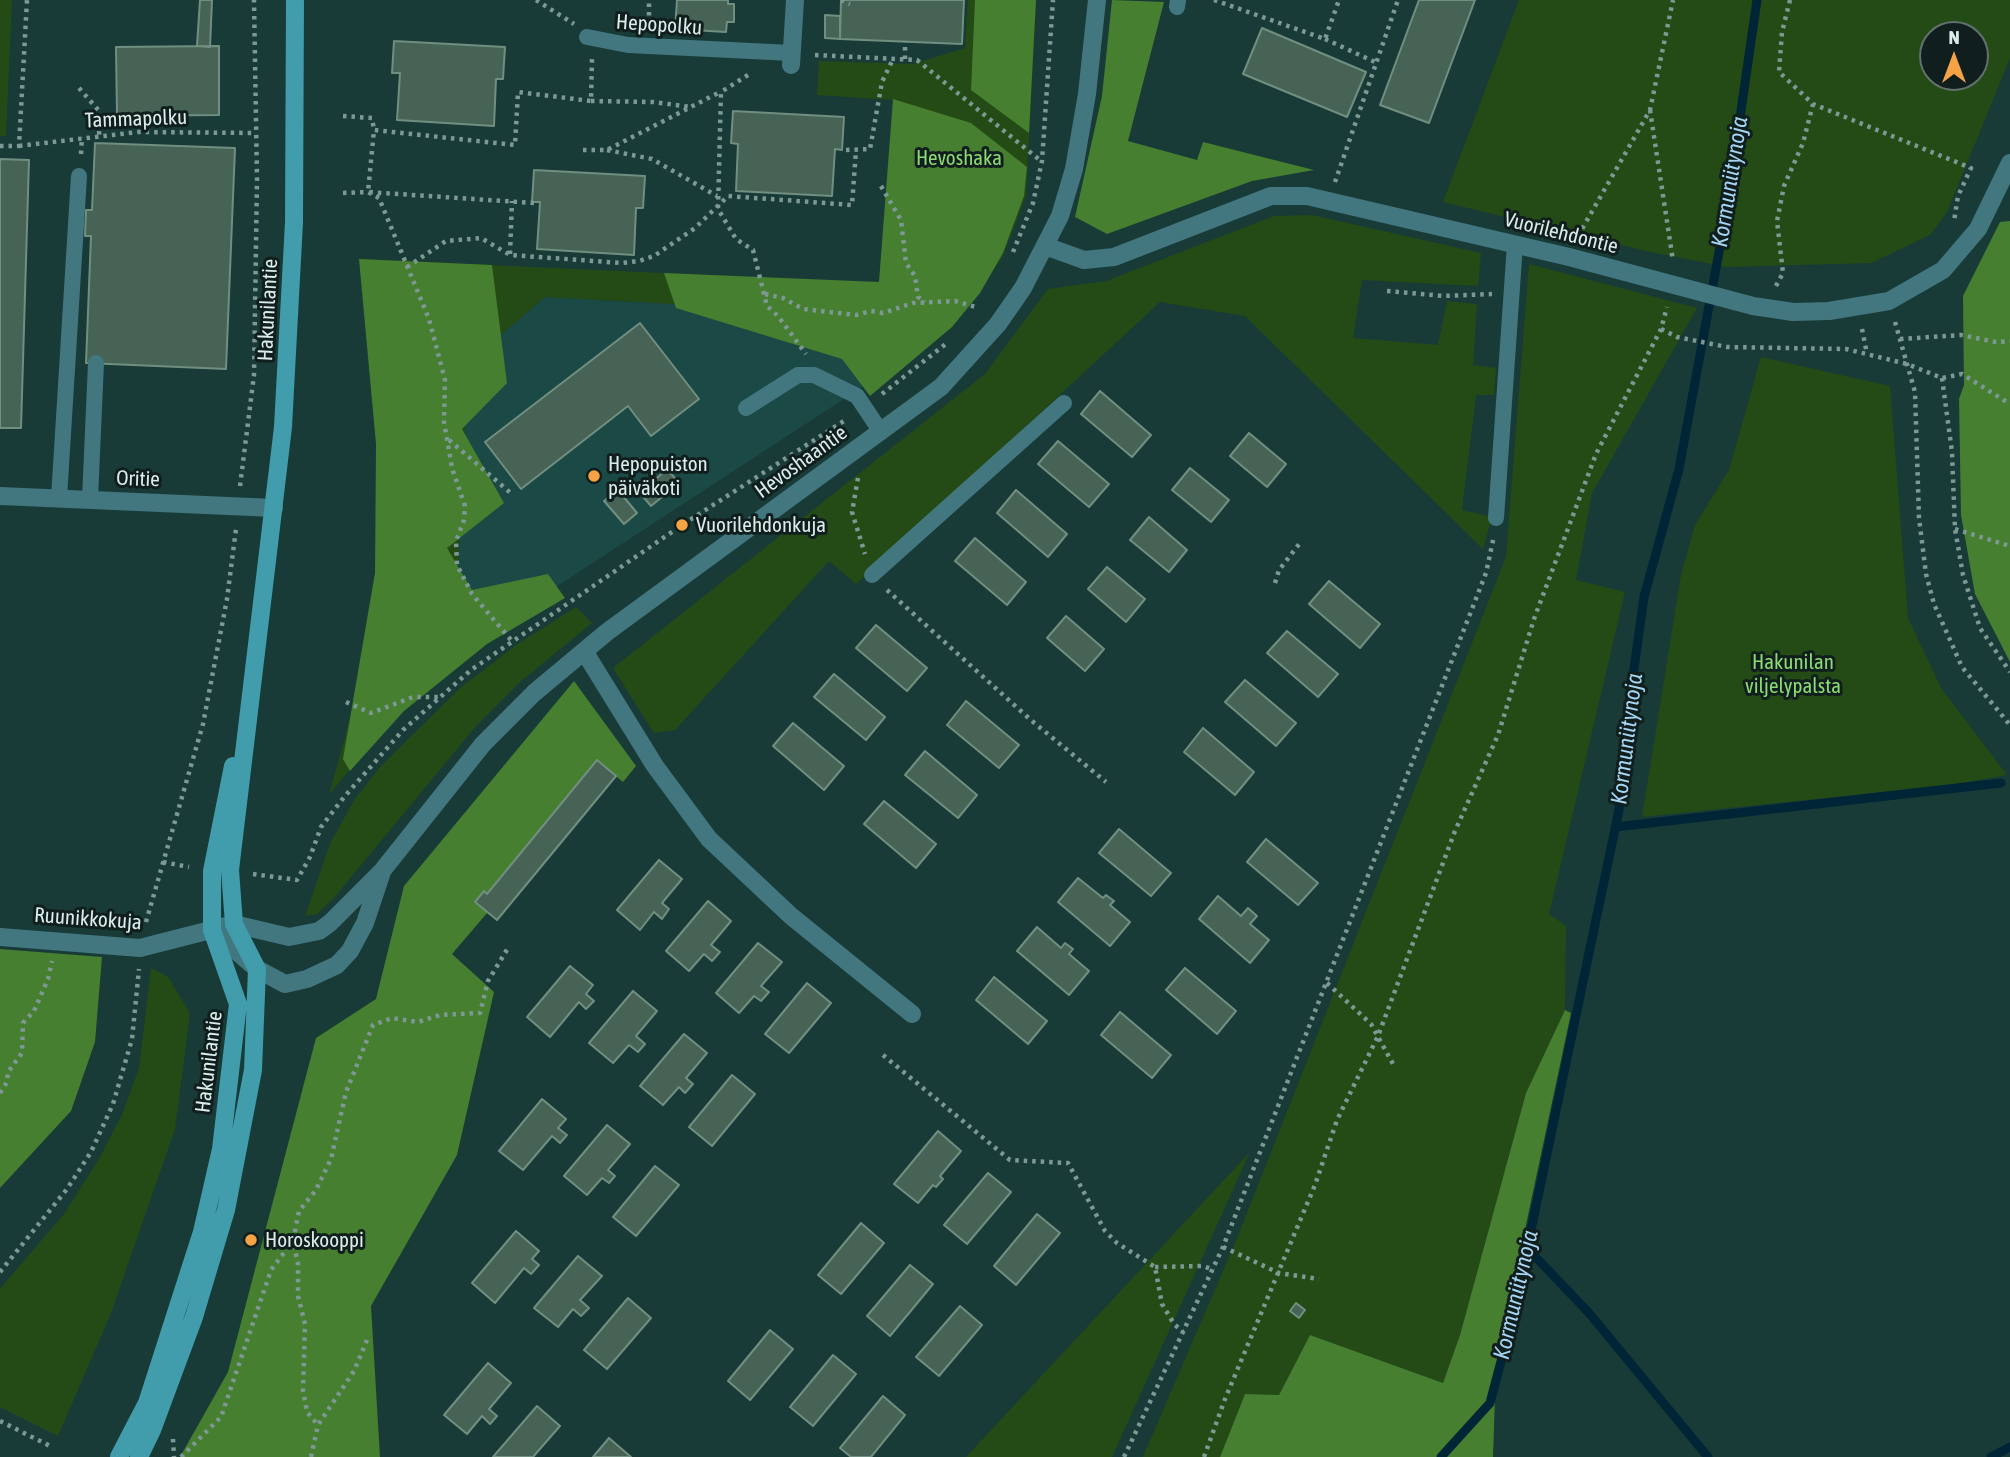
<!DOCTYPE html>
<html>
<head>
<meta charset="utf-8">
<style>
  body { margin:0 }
  #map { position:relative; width:2010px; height:1457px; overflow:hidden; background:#183b37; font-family:"Asap Condensed",sans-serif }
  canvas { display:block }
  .north { position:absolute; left:1919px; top:21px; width:70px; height:70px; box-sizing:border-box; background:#101f1d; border:2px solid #61716f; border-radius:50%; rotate:0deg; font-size:19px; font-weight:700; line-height:28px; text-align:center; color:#daedea }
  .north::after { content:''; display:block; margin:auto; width:24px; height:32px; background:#f5a345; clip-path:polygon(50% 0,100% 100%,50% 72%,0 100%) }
</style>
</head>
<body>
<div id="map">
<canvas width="2010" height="1457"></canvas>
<div class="north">N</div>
</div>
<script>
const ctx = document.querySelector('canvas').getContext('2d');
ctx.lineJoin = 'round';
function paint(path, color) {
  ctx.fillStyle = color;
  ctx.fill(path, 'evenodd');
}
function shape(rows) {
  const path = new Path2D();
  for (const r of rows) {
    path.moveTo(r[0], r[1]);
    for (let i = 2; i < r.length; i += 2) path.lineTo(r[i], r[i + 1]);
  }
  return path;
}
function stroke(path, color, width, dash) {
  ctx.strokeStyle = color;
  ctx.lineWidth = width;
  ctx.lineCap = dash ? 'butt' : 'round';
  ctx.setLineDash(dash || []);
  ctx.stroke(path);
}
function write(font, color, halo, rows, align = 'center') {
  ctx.font = font + ' "Asap Condensed",sans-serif';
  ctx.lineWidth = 6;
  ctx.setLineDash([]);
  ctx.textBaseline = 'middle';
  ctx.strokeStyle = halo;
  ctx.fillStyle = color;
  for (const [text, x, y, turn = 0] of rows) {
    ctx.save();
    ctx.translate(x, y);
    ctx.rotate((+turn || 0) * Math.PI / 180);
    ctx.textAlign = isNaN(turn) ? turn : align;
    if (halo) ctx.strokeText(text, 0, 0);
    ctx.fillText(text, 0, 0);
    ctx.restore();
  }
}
const built = shape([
  [545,297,895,316,922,348,493,628,457,589,468,363]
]);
const green = shape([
  [0,0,12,0,6,136,0,136],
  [968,0,1036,0,1026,196,1002,258,977,293,895,316,545,297,468,363,457,589,401,707,329,795,378,616,389,517,376,359,359,259,879,283,893,100,817,95,819,61,913,64,965,48],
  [1519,0,2010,0,2010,58,1947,212,1930,235,1871,263,1727,267,1646,251,1443,202],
  [1933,35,1975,35,1975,77,1933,77],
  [1312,215,1481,253,1478,286,1362,280,1353,338,1438,345,1447,301,1477,304,1473,365,1496,368,1494,395,1476,395,1462,510,1492,517,1483,549,1245,316,1160,302,856,584,829,561,675,730,654,733,613,668,985,374,1048,289,1106,281,1274,216],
  [1529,264,1697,308,1592,493,1576,580,1625,592,1549,914,1566,926,1565,1010,1526,1093,1460,1335,1443,1383,1310,1335,1279,1395,1245,1394,1220,1457,1143,1457,1238,1236,1506,557],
  [1761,357,1890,386,1908,618,1941,688,2007,775,1950,785,1642,817,1681,575,1695,525,1729,470],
  [576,607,592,623,520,682,476,726,333,899,317,914,305,916,330,844,354,800,381,766,460,688,515,646],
  [151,968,168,977,190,1013,175,1129,111,1313,58,1436,0,1407,0,1289,64,1214,100,1157,122,1115,139,1068],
  [1250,1152,1112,1457,966,1457]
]);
const forest = shape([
  [975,0,1036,0,1029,133,971,90],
  [1112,0,1164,2,1128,141,1197,160,1203,142,1314,170,1252,181,1107,234,1075,217,1102,96],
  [893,99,971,123,1027,167,1024,196,1003,253,980,293,952,327,870,396,842,359,676,308,664,273,879,282],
  [2010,221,2010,662,1975,594,1961,515,1959,399,1964,385,1963,296,2000,222],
  [359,259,492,265,507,383,462,429,504,503,447,548,472,590,548,574,565,598,487,644,404,711,350,771,343,759,375,573,376,444],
  [574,681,636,766,623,782,597,761,487,894,484,891,476,901,488,912,452,954,494,992,457,1155,371,1306,380,1457,180,1457,228,1372,316,1038,376,999,404,886],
  [0,949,102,957,95,1042,71,1111,0,1188],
  [1565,1010,1571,1013,1496,1366,1493,1457,1220,1457,1245,1394,1279,1395,1310,1335,1443,1383,1460,1335,1526,1093]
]);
const stream = shape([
  [1615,827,2001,783],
  [1528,1249,1589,1313,1708,1457],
  [1441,1457,1490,1403,1513,1316,1619,810,1625,734,1644,597,1679,469,1726,214,1757,0],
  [1991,1457,2010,1447]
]);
const building = shape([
  [200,0,212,0,210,47,197,46,200,0],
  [677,0,728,0,728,4,734,4,734,22,727,22,726,32,675,29,677,0],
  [841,0,964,0,962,44,840,39,841,0],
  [1419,0,1475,0,1429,123,1380,105,1419,0],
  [825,15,840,16,840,39,825,38,825,15],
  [1262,28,1366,72,1347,117,1243,74,1262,28],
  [394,41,505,47,503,79,496,79,494,126,397,120,400,73,392,73,394,41],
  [219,46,219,115,117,116,116,47,219,46],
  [733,111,844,117,842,150,835,149,832,196,736,191,738,144,731,143,733,111],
  [95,143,235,148,226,369,86,363,91,236,85,236,86,210,92,210,95,143],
  [0,159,29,160,21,428,0,428,0,159],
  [534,170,645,176,643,208,636,208,634,255,537,249,540,202,532,202,534,170],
  [640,323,699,399,651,436,628,406,521,489,485,442,640,323],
  [1100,391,1151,435,1132,457,1081,414,1100,391],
  [1249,433,1286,464,1267,487,1230,456,1249,433],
  [1058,441,1109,484,1089,507,1038,464,1058,441],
  [1190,468,1229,500,1211,522,1172,490,1190,468],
  [667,469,679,483,651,506,640,493,667,469],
  [618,490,637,513,624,524,604,501,618,490],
  [1016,490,1067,534,1048,557,997,513,1016,490],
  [1149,517,1187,550,1169,572,1130,540,1149,517],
  [975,538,1026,582,1007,605,955,561,975,538],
  [1107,567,1145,599,1126,622,1088,589,1107,567],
  [1329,581,1380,624,1360,648,1309,604,1329,581],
  [1066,616,1104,649,1085,671,1047,638,1066,616],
  [876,625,927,668,907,691,856,648,876,625],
  [1287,631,1338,674,1318,697,1267,653,1287,631],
  [834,674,885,717,866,740,814,697,834,674],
  [1245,680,1296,723,1276,746,1225,702,1245,680],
  [966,701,1019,745,999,768,947,725,966,701],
  [793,723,844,766,824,790,773,746,793,723],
  [1203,728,1254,772,1235,795,1184,752,1203,728],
  [925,751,977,795,958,818,905,775,925,751],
  [597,760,616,776,497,920,475,902,484,891,487,894,597,760],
  [884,801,936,844,916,868,864,824,884,801],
  [1119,829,1171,873,1151,896,1099,853,1119,829],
  [1266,839,1318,883,1298,905,1247,862,1266,839],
  [659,860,682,879,662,903,669,909,662,919,654,912,640,930,617,910,659,860],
  [1078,878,1103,898,1106,895,1114,901,1110,905,1130,922,1110,946,1058,902,1078,878],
  [1218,896,1241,916,1248,908,1257,916,1250,924,1269,940,1250,963,1199,919,1218,896],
  [708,901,731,921,711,945,720,952,712,961,704,954,689,971,666,951,708,901],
  [1037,927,1061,948,1065,943,1073,949,1069,954,1089,971,1069,995,1017,951,1037,927],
  [758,943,782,962,761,986,769,992,761,1001,754,996,739,1013,716,993,758,943],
  [570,966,593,985,586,994,594,1001,586,1009,579,1002,550,1037,527,1017,570,966],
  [1185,968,1236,1011,1217,1034,1166,990,1185,968],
  [994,977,1047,1021,1028,1044,976,1000,994,977],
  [807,983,831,1003,789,1053,765,1034,807,983],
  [633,991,657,1011,636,1036,645,1044,638,1052,629,1045,613,1063,589,1043,633,991],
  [1120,1012,1171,1055,1152,1078,1101,1035,1120,1012],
  [684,1034,707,1053,686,1078,693,1084,685,1093,679,1087,663,1105,640,1086,684,1034],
  [732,1075,755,1094,712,1146,689,1127,732,1075],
  [542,1099,566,1119,558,1128,567,1135,560,1143,552,1136,523,1170,499,1151,542,1099],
  [607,1125,630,1144,608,1170,615,1176,609,1183,602,1178,587,1195,564,1176,607,1125],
  [938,1131,961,1151,940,1176,943,1179,936,1187,933,1185,918,1203,894,1184,938,1131],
  [655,1166,679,1185,636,1236,613,1217,655,1166],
  [988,1173,1011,1192,967,1244,944,1225,988,1173],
  [1037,1214,1060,1233,1016,1285,994,1266,1037,1214],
  [861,1223,884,1243,841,1294,818,1275,861,1223],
  [516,1231,539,1251,532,1259,539,1265,531,1274,524,1268,495,1303,472,1283,516,1231],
  [578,1256,602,1276,580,1300,589,1308,581,1316,573,1309,558,1327,534,1308,578,1256],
  [910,1265,933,1284,890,1336,867,1316,910,1265],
  [628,1298,651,1318,607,1369,584,1350,628,1298],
  [1296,1303,1305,1310,1299,1318,1290,1311,1296,1303],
  [960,1306,982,1325,939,1376,916,1357,960,1306],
  [770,1330,793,1349,750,1400,728,1381,770,1330],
  [833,1355,856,1374,813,1426,790,1407,833,1355],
  [488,1363,511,1383,489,1409,497,1416,490,1424,482,1416,467,1434,444,1415,488,1363],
  [883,1396,905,1415,871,1457,851,1457,840,1448,883,1396],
  [537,1406,560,1426,533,1457,493,1457,537,1406],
  [609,1438,631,1457,593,1457,609,1438]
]);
const path = shape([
  [536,0,574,24],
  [841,0,850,4],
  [1214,0,1325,39,1339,0],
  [1790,0,1782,32,1779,72,1813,104,1971,168,1958,196,1954,221],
  [649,24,649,0],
  [1325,39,1375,62],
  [815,55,917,60,1041,161],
  [905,59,905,41],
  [748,75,721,92,718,209,736,239,753,250,767,306,778,316,806,354],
  [79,88,100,112,99,135],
  [591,101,653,102,691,107],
  [1650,110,1673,261],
  [343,116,372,118,374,130],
  [0,146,19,146,27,0],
  [19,146,138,132,255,133],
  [583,150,607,150,720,92],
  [607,150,652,159,717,196],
  [846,150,870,149,882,82,893,59],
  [81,154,82,137],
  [1335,182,1398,0],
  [881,186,901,220,906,263,915,276,918,297,925,302],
  [343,193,368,192,379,198,429,319,445,380,444,422,452,468,465,506,464,520,456,541,457,565,472,594,511,640],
  [534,203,368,192,374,130,515,145,518,92,591,101,592,58],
  [1578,236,1650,110,1673,0],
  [1013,252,1033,203,1042,161,1053,0],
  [510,254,512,201],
  [407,267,446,241,481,238,510,255,622,263,639,261,654,256,695,228,728,196,852,205,856,150],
  [1776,286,1783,273,1777,221,1784,186,1803,143,1813,104],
  [1387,291,1443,296,1492,294],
  [765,294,783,298,803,309,856,315,871,311,883,313,913,303,955,301,979,308],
  [1895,322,1915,392,1919,518,1926,574,1934,604,1962,667,2010,725],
  [1661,329,1677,337,1727,347,1846,349,1907,364,1942,378,1962,374,2010,404],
  [1862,329,1867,354],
  [1900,339,1961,335,1996,342,2010,341],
  [1942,378,1952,452,1955,529,1963,575,1980,628,2010,672],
  [882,394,947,343],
  [449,440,513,495],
  [858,478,852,512,865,554],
  [240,486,254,375,257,179,254,0],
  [1955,529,2010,546],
  [1275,583,1279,570,1300,543],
  [887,590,1032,721,1106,782],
  [346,702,371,713,413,697,440,697],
  [163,862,189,867],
  [253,874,297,880,310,857,321,827,345,796,403,730,471,670,682,525,847,419],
  [146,922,203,724,227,599,236,529],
  [1327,983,1371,1024,1393,1064],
  [883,1055,1010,1160,1068,1163,1105,1231,1117,1243,1155,1267,1162,1304,1174,1324,1183,1332],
  [0,1093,7,1082,8,1072,22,1053,23,1023,34,1011,48,979,52,961],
  [1223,1247,1279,1273,1319,1279],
  [1155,1267,1203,1266,1214,1270],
  [0,1272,67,1189,91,1152,113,1104,132,1039,139,969],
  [367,1340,354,1371,318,1425,307,1412,303,1390,305,1324,298,1296,298,1264,293,1241,299,1211,316,1190,331,1159,346,1092,373,1025,392,1018,418,1022,440,1015,480,1013,488,981,508,948],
  [0,1421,50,1446],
  [173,1439,174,1457],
  [181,1457,221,1417,271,1270,293,1241],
  [311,1457,318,1425],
  [1124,1457,1223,1247,1486,573,1494,536],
  [1204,1457,1225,1399,1315,1185,1337,1120,1378,1036,1455,831,1498,735,1534,619,1596,454,1661,329,1667,307]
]);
const lane = shape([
  [1177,7,1178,0],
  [587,37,628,45,792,53],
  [746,408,798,375,814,375,857,396,881,432],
  [59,498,79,176],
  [90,499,96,363],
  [1496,518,1515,244],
  [872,575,1064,403]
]);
const street = shape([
  [791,65,795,0],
  [1045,246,1084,260,1114,257,1271,196,1307,196,1569,257,1753,306,1793,312,1829,311,1889,301,1943,270,1978,229,2010,163],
  [0,496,274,508],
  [584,651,655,766,709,839,791,916,912,1014],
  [212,930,257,969,285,984,307,979,337,965,350,951,365,923,381,875],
  [0,937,140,948,234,924,289,937,319,931,330,923,382,871,483,744,534,693,607,632,941,387,998,324,1023,288,1060,216,1074,169,1087,94,1097,0]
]);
const secondary = shape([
  [119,1457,147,1403,202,1232,221,1149,238,1004,212,930,212,871,233,766],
  [139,1457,152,1430,194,1317,226,1210,253,1070,257,969,234,924,230,870,283,427,294,222,295,0]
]);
const markers = [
  [594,476,7,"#f5a345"],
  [682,525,7,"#f5a345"],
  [251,1240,7,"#f5a345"]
];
const streetNames = [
  ["Hepopolku",659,25,4],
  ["Tammapolku",136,119,-2],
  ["Vuorilehdontie",1561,233,14],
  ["Hakunilantie",268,310,-87],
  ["Hevoshaantie",801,462,-36],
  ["Oritie",138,479,2],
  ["Ruunikkokuja",88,919,4],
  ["Hakunilantie",209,1062,-83]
];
const parkNames = [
  ["Hevoshaka",959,158],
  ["Hakunilan",1793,662],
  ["viljelypalsta",1793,686]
];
const poiNames = [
  ["Hepopuiston",608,464],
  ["päiväkoti",608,488],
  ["Vuorilehdonkuja",696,525],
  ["Horoskooppi",265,1240]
];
const waterNames = [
  ["Kormuniitynoja",1730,182,-81],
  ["Kormuniitynoja",1627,739,-83],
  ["Kormuniitynoja",1516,1295,-77]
];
paint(built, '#1b4945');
paint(green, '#244b15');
paint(forest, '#457f2f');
stroke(stream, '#002536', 9);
paint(building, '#476355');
stroke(building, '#718f80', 2);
stroke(path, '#7e9995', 4.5, [3.5, 5]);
stroke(lane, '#427780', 16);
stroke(street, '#427780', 18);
stroke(secondary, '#419cab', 18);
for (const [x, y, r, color] of markers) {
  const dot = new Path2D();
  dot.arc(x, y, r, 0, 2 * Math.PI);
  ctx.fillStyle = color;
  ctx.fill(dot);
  stroke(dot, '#101f1d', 2.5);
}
write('21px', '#daedea', '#101f1d', streetNames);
write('21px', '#8cda72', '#101f1d', parkNames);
write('21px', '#daedea', '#101f1d', poiNames, 'left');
write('italic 23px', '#a5d5f2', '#101f1d', waterNames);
</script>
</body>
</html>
